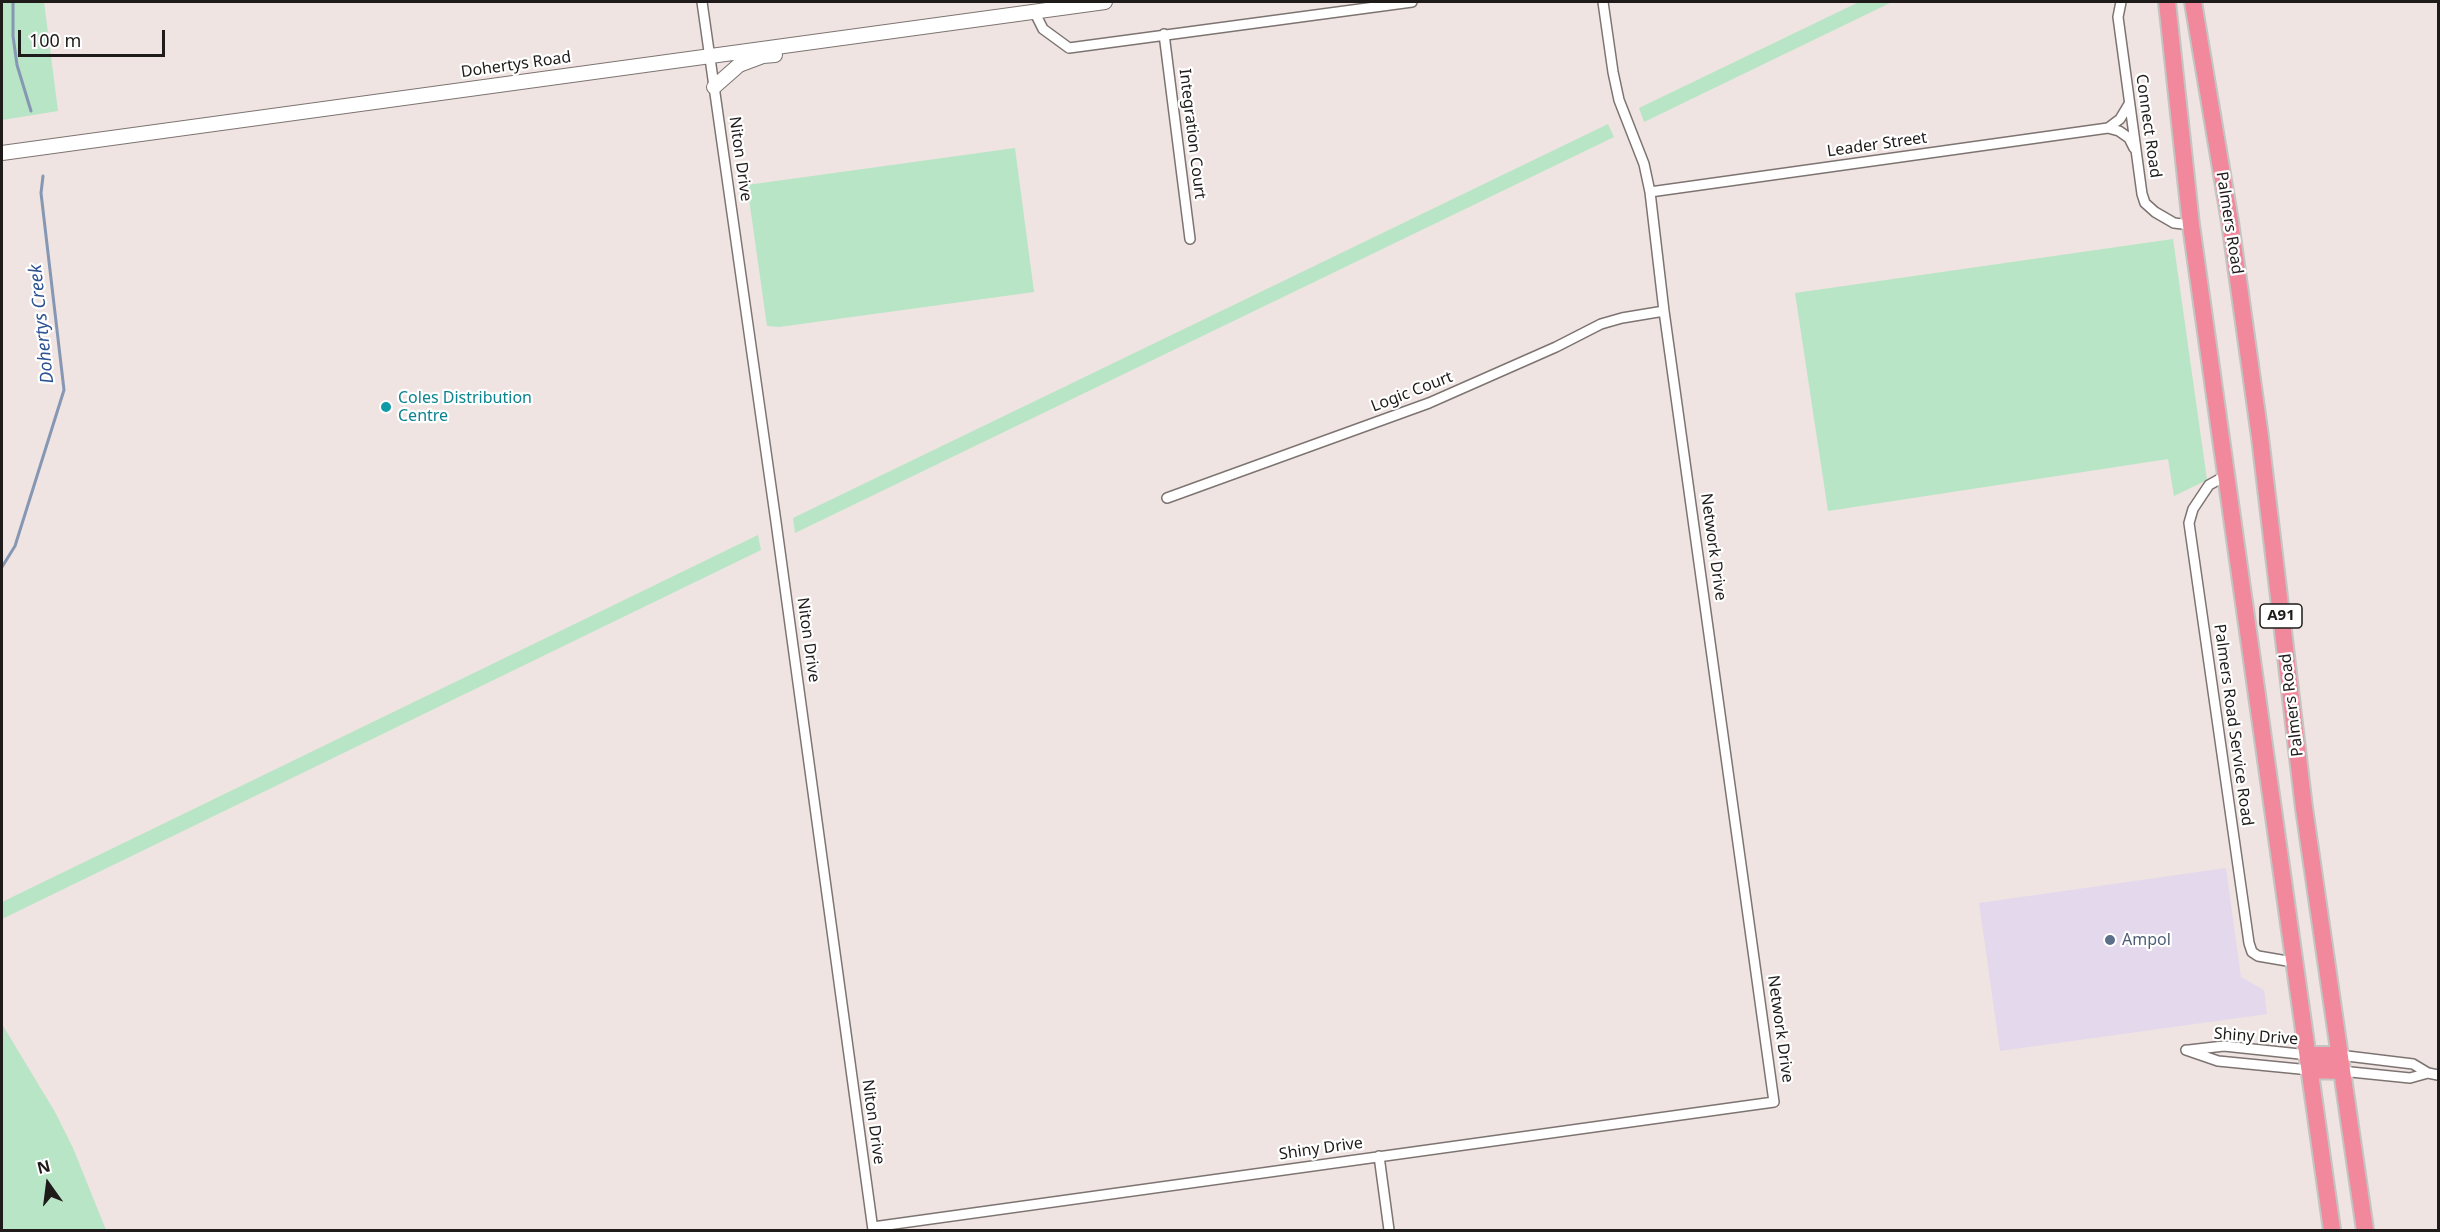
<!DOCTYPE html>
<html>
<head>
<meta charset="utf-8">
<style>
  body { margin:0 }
  #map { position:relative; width:2440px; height:1232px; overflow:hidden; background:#efe4e1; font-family:"Noto Sans",sans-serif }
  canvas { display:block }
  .frame { position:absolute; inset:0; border:3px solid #1e1b1a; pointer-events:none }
  .north { position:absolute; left:18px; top:1154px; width:60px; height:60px; -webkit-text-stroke:4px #fff; paint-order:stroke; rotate:346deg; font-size:16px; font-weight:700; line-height:24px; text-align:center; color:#1e1b1a }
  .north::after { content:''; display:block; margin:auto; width:21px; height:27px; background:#1e1b1a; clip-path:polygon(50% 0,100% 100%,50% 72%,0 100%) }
  .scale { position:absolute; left:18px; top:30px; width:147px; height:27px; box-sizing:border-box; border:3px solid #1e1b1a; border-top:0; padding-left:8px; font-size:18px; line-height:21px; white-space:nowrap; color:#1e1b1a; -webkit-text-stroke:4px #fff; paint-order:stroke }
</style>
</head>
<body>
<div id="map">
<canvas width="2440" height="1232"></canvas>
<div class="frame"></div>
<div class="north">N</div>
<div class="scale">100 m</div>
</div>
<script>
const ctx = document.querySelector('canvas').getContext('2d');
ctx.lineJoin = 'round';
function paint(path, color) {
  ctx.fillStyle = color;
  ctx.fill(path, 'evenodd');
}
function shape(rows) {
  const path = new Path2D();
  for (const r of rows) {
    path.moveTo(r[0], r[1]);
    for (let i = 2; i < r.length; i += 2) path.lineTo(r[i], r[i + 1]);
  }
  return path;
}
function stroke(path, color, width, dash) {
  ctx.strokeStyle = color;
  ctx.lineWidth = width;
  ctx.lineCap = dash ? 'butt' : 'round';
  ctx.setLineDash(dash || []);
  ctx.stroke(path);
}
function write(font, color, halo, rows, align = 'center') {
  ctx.font = font + ' "Noto Sans",sans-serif';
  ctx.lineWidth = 4.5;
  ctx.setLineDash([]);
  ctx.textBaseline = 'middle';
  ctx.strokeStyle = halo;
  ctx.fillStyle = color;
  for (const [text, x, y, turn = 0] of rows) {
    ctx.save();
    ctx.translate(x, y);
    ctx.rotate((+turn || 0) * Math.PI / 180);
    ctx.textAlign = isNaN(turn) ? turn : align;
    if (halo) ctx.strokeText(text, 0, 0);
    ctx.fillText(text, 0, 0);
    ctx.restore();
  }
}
const commercial = shape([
  [2226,868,2241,977,2264,990,2267,1014,2000,1051,1979,903]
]);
const green = shape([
  [2,2,44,2,58,111,2,120],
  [1859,2,1892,2,1644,122,1639,108],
  [1608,124,1614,137,795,533,793,518],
  [1015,148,1034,292,779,327,767,326,747,185],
  [2173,239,2207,480,2174,496,2168,459,1828,511,1795,293],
  [758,535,761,550,2,919,2,902],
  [2,1024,55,1112,73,1148,106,1230,2,1230]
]);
const stream = shape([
  [13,2,13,36,17,65,31,111],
  [2,567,15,546,64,390,41,193,43,176]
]);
const minor = shape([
  [702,2,776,522,873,1230],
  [2121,2,2118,17,2142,194,2145,203,2155,212,2174,223,2191,225],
  [1034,11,1043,29,1069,48,1412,2],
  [1164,34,1190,239],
  [2108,128,2120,119,2129,104],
  [1650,192,2108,128,2119,131,2129,138,2134,148],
  [2227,475,2209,485,2193,509,2189,523,2249,943,2252,952,2258,956,2293,962],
  [1167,498,1429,403,1556,347,1601,324,1622,318,1664,311],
  [2186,1050,2218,1061,2310,1070],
  [2189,1050,2224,1046,2309,1055],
  [2339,1055,2413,1064,2428,1073,2438,1075],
  [2341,1071,2410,1078,2428,1073],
  [1379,1156,1389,1230],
  [873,1227,1774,1102,1664,311,1650,192,1644,164,1619,100,1613,72,1603,2]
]);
const secondary = shape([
  [714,87,739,65,763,56,775,55],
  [2,153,1105,2]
]);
const trunk = shape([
  [2167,2,2191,225,2332,1230],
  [2193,2,2230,222,2260,437,2304,808,2365,1230],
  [2309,1055,2339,1055],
  [2310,1070,2341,1071]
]);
const markers = [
  [386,407,6,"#0f9aa8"],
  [2110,940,6,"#5c6f8a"]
];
const shields = [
  [2281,616,42]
];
const shieldNames = [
  ["A91",2281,616]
];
const streetNames = [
  ["Dohertys Road",516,65,-8],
  ["Connect Road",2148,126,82],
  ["Integration Court",1192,134,83],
  ["Leader Street",1877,145,-8],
  ["Niton Drive",740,159,82],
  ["Palmers Road",2229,223,81],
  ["Logic Court",1412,392,-21],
  ["Network Drive",1713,547,82],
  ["Niton Drive",808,640,82],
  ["Palmers Road",2292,705,-97],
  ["Palmers Road Service Road",2233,725,82],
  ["Network Drive",1780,1029,82],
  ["Shiny Drive",2256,1037,4],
  ["Niton Drive",873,1122,82],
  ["Shiny Drive",1321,1149,-8]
];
const cultureNames = [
  ["Coles Distribution",398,398],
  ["Centre",398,416]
];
const serviceNames = [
  ["Ampol",2122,940]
];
const waterNames = [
  ["Dohertys Creek",42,324,-96]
];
paint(commercial, '#e3d8ec');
paint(green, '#b7e5c5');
stroke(stream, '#8697b4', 3);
stroke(minor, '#7d7471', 12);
stroke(secondary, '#7d7471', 16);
stroke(trunk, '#c4c4c3', 20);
stroke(minor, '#fff', 9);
stroke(secondary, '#fff', 14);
stroke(trunk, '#f2889b', 16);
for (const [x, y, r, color] of markers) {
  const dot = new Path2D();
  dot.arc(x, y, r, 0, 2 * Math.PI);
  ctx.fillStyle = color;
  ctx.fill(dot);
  stroke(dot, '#fff', 2);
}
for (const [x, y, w] of shields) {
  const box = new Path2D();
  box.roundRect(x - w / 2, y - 12, w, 24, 4.5);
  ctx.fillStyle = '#fff';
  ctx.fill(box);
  stroke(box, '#1e1b1a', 1.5);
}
write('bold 15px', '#1e1b1a', null, shieldNames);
write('16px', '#1e1b1a', '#fff', streetNames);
write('16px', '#0d838f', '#fff', cultureNames, 'left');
write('16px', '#4e5e75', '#fff', serviceNames, 'left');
write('italic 18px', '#2d5392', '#fff', waterNames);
</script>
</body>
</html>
